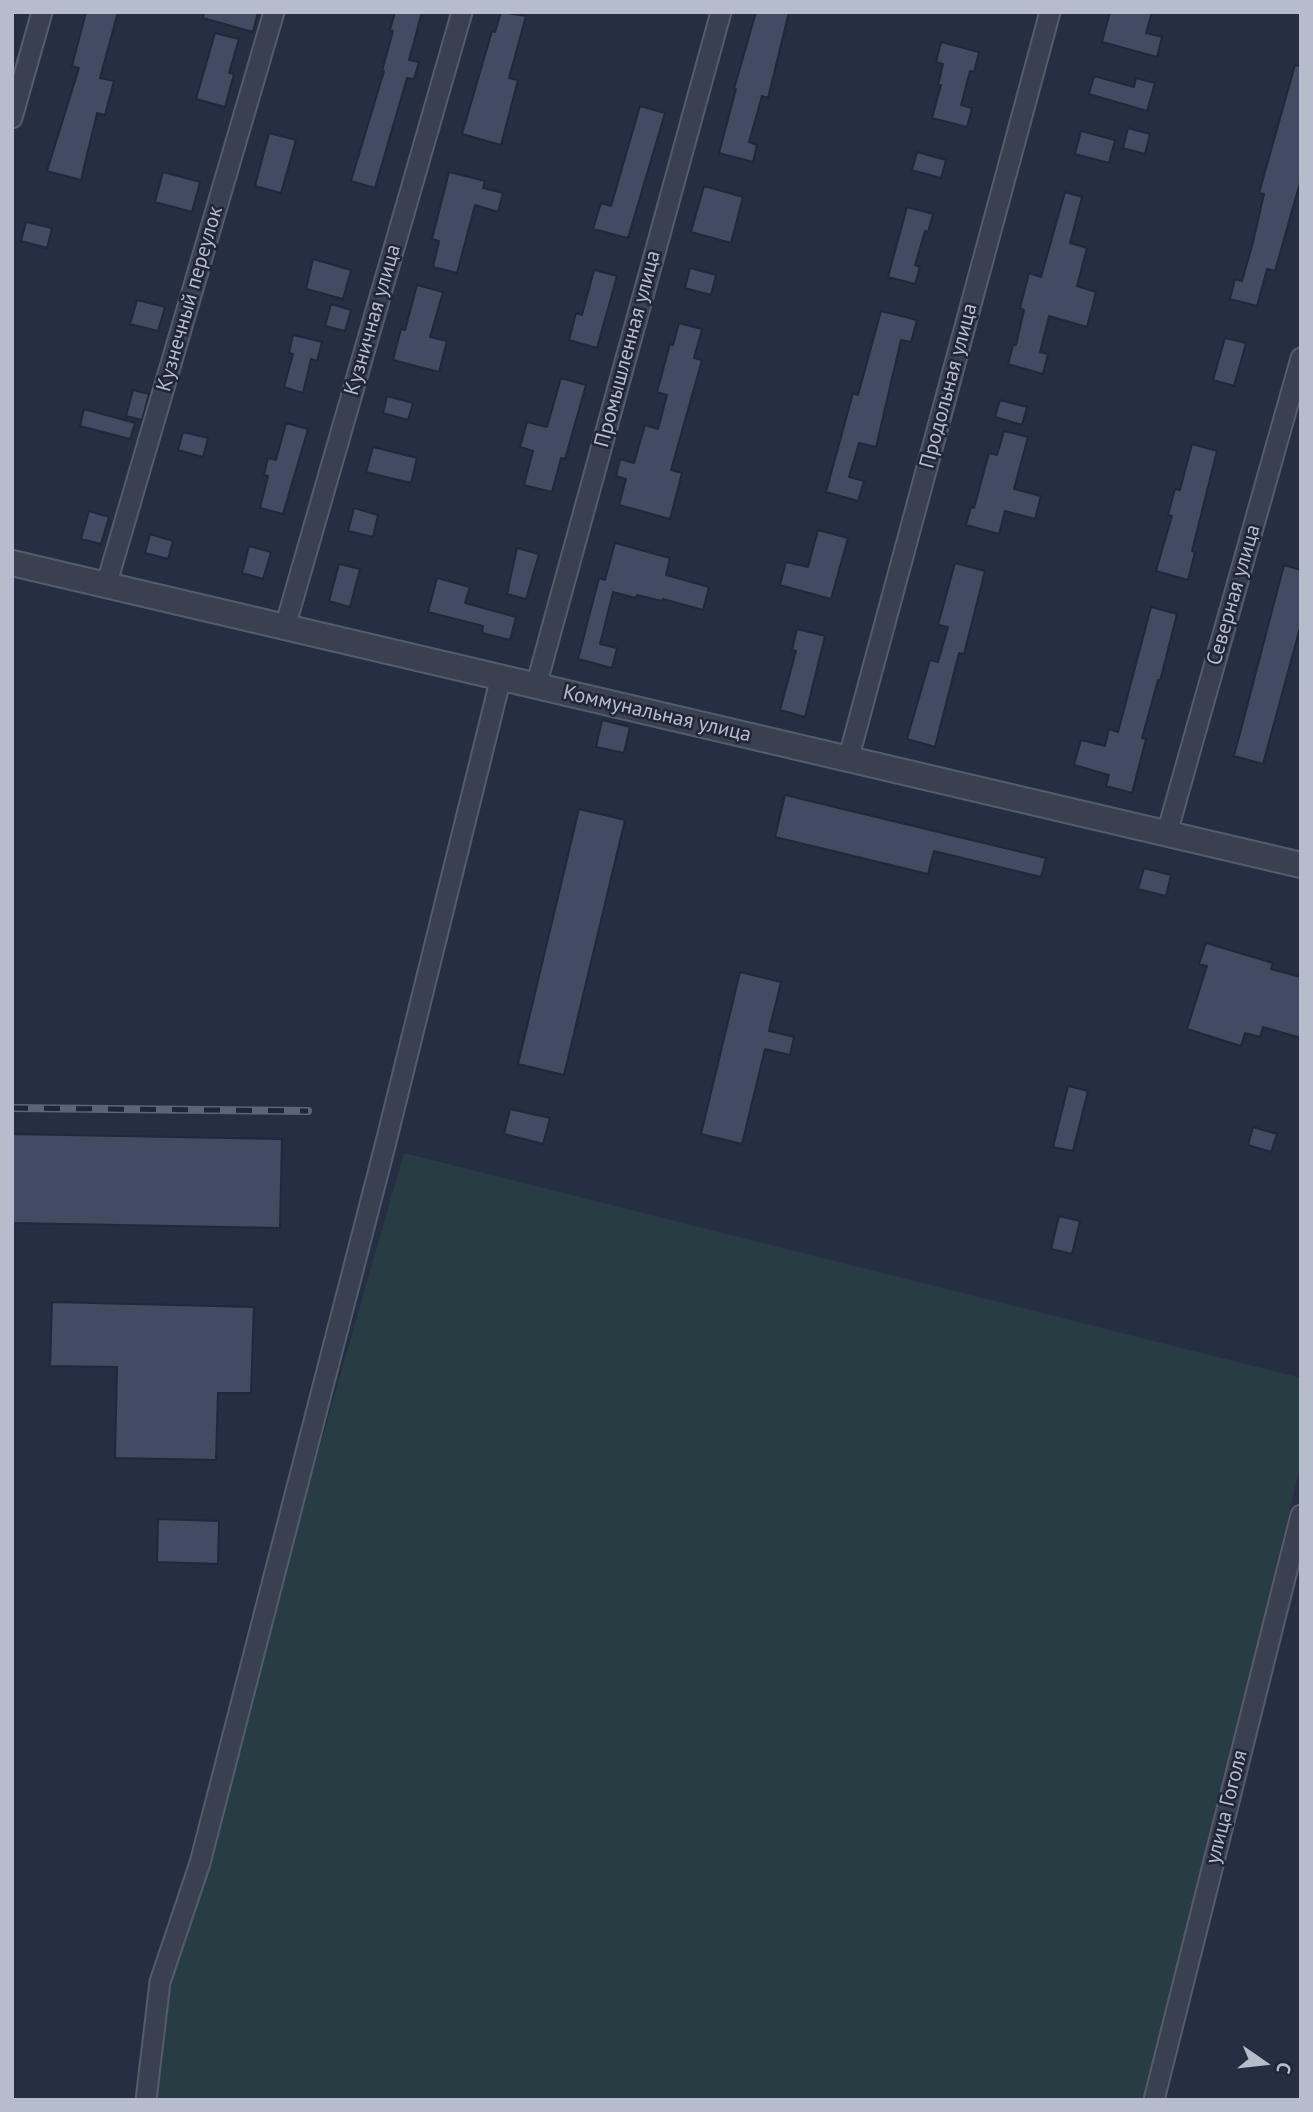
<!DOCTYPE html>
<html>
<head>
<meta charset="utf-8">
<style>
  body { margin:0 }
  #map { position:relative; width:1313px; height:2112px; overflow:hidden; background:#252e42; font-family:"PT Sans",sans-serif }
  canvas { display:block }
  .frame { position:absolute; inset:0; border:14px solid #b6bccc; pointer-events:none }
  .north { position:absolute; left:1229px; top:2028px; width:70px; height:70px; -webkit-text-stroke:5px #1e2637; paint-order:stroke; rotate:104deg; font-size:19px; font-weight:700; line-height:28px; text-align:center; color:#b6bccc }
  .north::after { content:''; display:block; margin:auto; width:24px; height:32px; background:#b6bccc; clip-path:polygon(50% 0,100% 100%,50% 72%,0 100%) }
</style>
</head>
<body>
<div id="map">
<canvas width="1313" height="2112"></canvas>
<div class="frame"></div>
<div class="north">С</div>
</div>
<script>
const ctx = document.querySelector('canvas').getContext('2d');
ctx.lineJoin = 'round';
function paint(path, color) {
  ctx.fillStyle = color;
  ctx.fill(path, 'evenodd');
}
function shape(rows) {
  const path = new Path2D();
  for (const r of rows) {
    path.moveTo(r[0], r[1]);
    for (let i = 2; i < r.length; i += 2) path.lineTo(r[i], r[i + 1]);
  }
  return path;
}
function stroke(path, color, width, dash) {
  ctx.strokeStyle = color;
  ctx.lineWidth = width;
  ctx.lineCap = dash ? 'butt' : 'round';
  ctx.setLineDash(dash || []);
  ctx.stroke(path);
}
function write(font, color, halo, rows, align = 'center') {
  ctx.font = font + ' "PT Sans",sans-serif';
  ctx.lineWidth = 5;
  ctx.setLineDash([]);
  ctx.textBaseline = 'middle';
  ctx.strokeStyle = halo;
  ctx.fillStyle = color;
  for (const [text, x, y, turn = 0] of rows) {
    ctx.save();
    ctx.translate(x, y);
    ctx.rotate((+turn || 0) * Math.PI / 180);
    ctx.textAlign = isNaN(turn) ? turn : align;
    if (halo) ctx.strokeText(text, 0, 0);
    ctx.fillText(text, 0, 0);
    ctx.restore();
  }
}
const green = shape([
  [404,1153,1301,1378,1301,1462,1152,2100,146,2100,160,1982,200,1863]
]);
const building = shape([
  [86,12,118,12,100,78,114,81,105,115,97,113,81,180,47,171,79,68,72,66,86,12],
  [204,12,258,12,253,32,203,18,204,12],
  [395,12,422,12,409,60,419,62,414,79,407,78,375,188,351,181,384,71,382,71,393,31,390,30,395,12],
  [501,12,526,16,509,78,518,80,501,145,462,134,492,31,495,32,501,12],
  [756,12,789,12,768,98,762,96,749,142,757,145,753,162,719,153,736,89,734,89,756,12],
  [1110,12,1152,12,1146,33,1162,37,1157,57,1102,42,1110,12],
  [215,33,239,39,229,73,234,74,225,107,196,99,215,33],
  [941,42,979,52,974,72,970,71,961,105,972,108,967,127,932,118,941,85,938,85,943,64,936,62,941,42],
  [1295,65,1301,66,1301,179,1275,271,1267,269,1257,306,1230,299,1235,279,1242,281,1253,242,1264,194,1259,193,1295,65],
  [1094,76,1134,87,1136,78,1155,83,1147,111,1089,94,1094,76],
  [640,106,665,113,628,238,593,229,601,203,611,206,640,106],
  [1128,128,1150,134,1145,154,1123,148,1128,128],
  [1081,131,1115,140,1109,163,1075,154,1081,131],
  [269,133,296,140,281,193,255,186,269,133],
  [917,152,946,160,941,178,912,170,917,152],
  [163,172,200,182,192,212,155,202,163,172],
  [449,172,485,181,483,188,503,193,498,212,475,205,457,273,433,267,439,241,432,239,449,172],
  [704,186,743,197,731,243,691,232,704,186],
  [1065,192,1082,197,1070,243,1087,248,1077,286,1096,292,1087,327,1049,316,1040,352,1048,354,1043,374,1008,364,1013,345,1016,345,1024,310,1020,308,1029,273,1041,277,1065,192],
  [907,207,933,214,928,232,925,231,915,265,920,267,915,284,888,277,907,207],
  [26,222,52,228,47,248,21,241,26,222],
  [313,259,351,270,343,299,306,289,313,259],
  [690,268,716,275,711,295,685,288,690,268],
  [594,270,617,276,597,348,569,340,576,313,582,315,594,270],
  [417,285,443,292,430,337,447,341,439,372,393,360,401,329,405,330,417,285],
  [137,300,165,307,158,331,130,324,137,300],
  [331,304,351,310,345,331,325,326,331,304],
  [881,311,917,320,911,342,901,340,876,447,859,443,849,477,864,481,858,501,826,492,853,393,858,395,881,311],
  [679,323,702,329,694,358,702,360,671,470,682,473,670,519,619,505,626,479,616,476,620,459,634,463,645,425,658,429,667,395,657,392,670,344,673,345,679,323],
  [293,335,322,342,317,361,311,359,303,393,284,387,293,354,289,353,293,335],
  [1225,338,1246,343,1234,386,1213,380,1225,338],
  [561,378,586,385,565,459,561,458,552,492,524,485,533,451,520,447,527,422,547,427,561,378],
  [133,390,149,394,142,420,126,416,133,390],
  [387,396,413,403,408,420,383,413,387,396],
  [1000,400,1027,407,1022,425,995,417,1000,400],
  [84,409,135,423,130,439,80,426,84,409],
  [286,423,308,429,283,514,260,508,268,476,264,475,268,458,276,460,286,423],
  [1004,431,1028,437,1014,489,1041,496,1035,519,1005,511,999,534,966,525,971,507,974,508,989,453,997,455,1004,431],
  [183,432,208,438,203,457,178,450,183,432],
  [1192,444,1217,451,1192,551,1195,552,1188,580,1156,571,1172,516,1168,515,1175,489,1180,490,1192,444],
  [373,447,417,458,411,483,366,472,373,447],
  [354,508,378,515,373,537,348,531,354,508],
  [89,511,109,517,101,544,81,539,89,511],
  [818,530,848,538,831,599,780,585,786,562,808,567,818,530],
  [150,534,173,541,168,559,145,553,150,534],
  [615,543,670,558,666,575,709,587,703,610,663,599,662,601,637,595,636,598,613,592,600,644,617,648,612,668,578,659,599,578,605,580,615,543],
  [249,546,271,552,263,579,242,573,249,546],
  [517,548,539,554,526,599,507,594,517,548],
  [955,563,985,571,964,654,959,653,935,747,907,739,930,660,938,662,948,627,938,625,955,563],
  [339,564,360,569,350,607,329,601,339,564],
  [1284,565,1301,570,1301,624,1263,764,1234,756,1284,565],
  [437,578,470,587,465,603,516,617,510,640,482,633,483,626,428,612,437,578],
  [1151,607,1177,614,1160,681,1158,680,1142,738,1146,739,1132,793,1106,786,1109,775,1074,765,1081,740,1105,746,1109,729,1118,732,1151,607],
  [797,629,825,636,805,717,780,710,796,651,792,650,797,629],
  [602,720,630,727,624,753,596,747,602,720],
  [785,795,1046,858,1041,877,934,851,928,874,775,837,785,795],
  [579,809,625,820,564,1075,518,1064,579,809],
  [1144,868,1171,875,1166,896,1138,889,1144,868],
  [1206,943,1273,963,1271,969,1301,977,1301,1038,1263,1027,1260,1037,1245,1033,1241,1046,1187,1029,1207,966,1199,964,1206,943],
  [740,972,781,982,769,1031,794,1037,790,1055,765,1049,742,1144,701,1134,740,972],
  [1068,1086,1088,1091,1073,1151,1053,1147,1068,1086],
  [510,1109,550,1118,543,1144,504,1134,510,1109],
  [1253,1127,1277,1134,1271,1152,1248,1145,1253,1127],
  [12,1134,282,1139,280,1228,12,1223,12,1134],
  [1059,1216,1080,1221,1072,1254,1051,1249,1059,1216],
  [52,1302,254,1307,251,1393,218,1393,216,1460,115,1458,117,1367,50,1366,52,1302],
  [158,1519,219,1521,218,1564,157,1562,158,1519]
]);
const minor = shape([
  [12,118,42,12],
  [106,586,274,12],
  [285,627,462,12],
  [536,686,721,12],
  [848,760,1050,12],
  [1167,833,1301,358],
  [146,2100,160,1982,200,1863,385,1146,501,677],
  [1154,2100,1301,1515]
]);
const tertiary = shape([
  [12,563,1301,865]
]);
const rail = shape([
  [12,1108,308,1111]
]);
const streetNames = [
  ["Кузнечный переулок",190,299,-74],
  ["Кузничная улица",373,320,-74],
  ["Промышленная улица",628,349,-75],
  ["Продольная улица",949,386,-75],
  ["Северная улица",1234,595,-74],
  ["Коммунальная улица",657,714,13],
  ["улица Гоголя",1227,1807,-76]
];
paint(green, '#273d43');
paint(building, '#414b62');
stroke(building, '#202839', 2);
stroke(minor, '#545c6c', 23);
stroke(tertiary, '#545c6c', 28);
stroke(minor, '#394151', 19);
stroke(tertiary, '#394151', 24);
stroke(rail, '#5b6478', 8);
stroke(rail, '#1e2637', 5, [16]);
write('21px', '#b6bccc', '#1e2637', streetNames);
</script>
</body>
</html>
